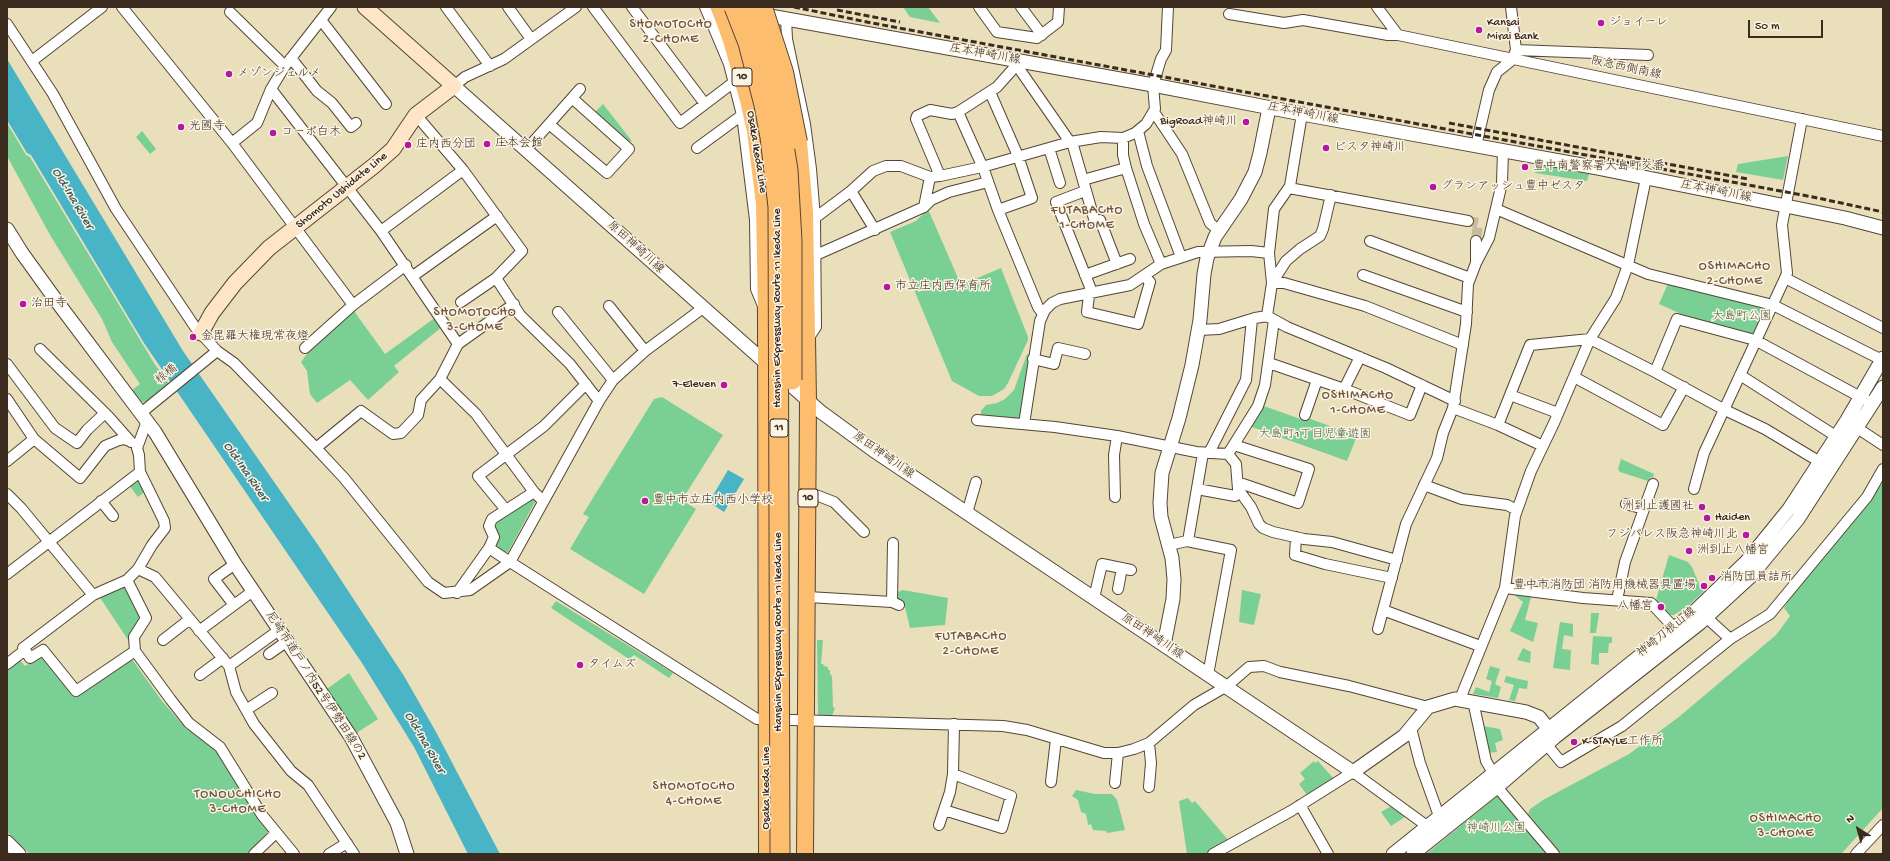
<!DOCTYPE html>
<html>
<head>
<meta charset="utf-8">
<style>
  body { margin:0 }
  #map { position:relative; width:1890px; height:861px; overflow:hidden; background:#e9dfbb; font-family:"Gochi Hand",sans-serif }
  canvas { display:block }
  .frame { position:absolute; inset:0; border:8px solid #3b2a1e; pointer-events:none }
  .north { position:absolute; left:1838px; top:809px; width:40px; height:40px; -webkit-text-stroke:3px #fcf5e5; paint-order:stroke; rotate:323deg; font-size:11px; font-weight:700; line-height:16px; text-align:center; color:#3b2a1e }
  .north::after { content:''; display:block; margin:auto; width:14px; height:18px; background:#3b2a1e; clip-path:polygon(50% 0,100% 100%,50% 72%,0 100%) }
  .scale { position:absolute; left:1748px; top:20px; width:75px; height:18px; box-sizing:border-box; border:2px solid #3b2a1e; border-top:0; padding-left:5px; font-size:12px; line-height:14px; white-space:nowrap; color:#3b2a1e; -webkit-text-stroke:3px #fcf5e5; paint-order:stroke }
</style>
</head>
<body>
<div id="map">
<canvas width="1890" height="861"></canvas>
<div class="frame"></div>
<div class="north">N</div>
<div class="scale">50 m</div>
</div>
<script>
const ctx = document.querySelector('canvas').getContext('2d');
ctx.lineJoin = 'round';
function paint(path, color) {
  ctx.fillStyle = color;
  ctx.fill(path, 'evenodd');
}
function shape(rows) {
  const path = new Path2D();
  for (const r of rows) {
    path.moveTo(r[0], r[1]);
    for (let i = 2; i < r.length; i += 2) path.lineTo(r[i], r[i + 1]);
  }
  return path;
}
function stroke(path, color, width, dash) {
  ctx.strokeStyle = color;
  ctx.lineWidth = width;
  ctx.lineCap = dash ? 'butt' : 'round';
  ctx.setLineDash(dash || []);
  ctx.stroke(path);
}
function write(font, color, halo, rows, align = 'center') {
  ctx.font = font + ' "Gochi Hand","Klee One",sans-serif';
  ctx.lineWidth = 3;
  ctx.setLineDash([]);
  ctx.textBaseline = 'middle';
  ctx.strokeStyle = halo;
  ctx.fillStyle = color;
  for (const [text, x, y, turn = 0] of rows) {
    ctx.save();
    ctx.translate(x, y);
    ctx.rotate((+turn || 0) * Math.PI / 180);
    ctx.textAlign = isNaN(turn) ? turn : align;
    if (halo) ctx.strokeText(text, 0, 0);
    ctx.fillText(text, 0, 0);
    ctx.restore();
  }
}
const green = shape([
  [903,7,928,7,940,23,910,17],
  [603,104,632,141,626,141,594,113],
  [7,123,26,155,30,157,154,363,169,384,147,401,142,402,132,390,140,384,112,342,102,319,50,235,7,156],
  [142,131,156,149,150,154,136,137],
  [1788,156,1783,180,1736,172,1738,164],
  [1536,164,1589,174,1587,181,1535,173],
  [928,209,961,285,1001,268,1028,337,1028,340,1008,383,1004,389,992,396,979,396,952,381,890,232,916,221],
  [1669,281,1768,307,1754,338,1694,320,1659,304],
  [354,311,385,354,436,317,443,326,394,366,399,372,368,400,350,380,317,403,310,394,307,371,301,362,312,347],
  [1027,354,1030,355,1020,417,1016,420,981,416,981,411,986,405,997,403,1005,399,1014,390],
  [662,397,723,435,682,500,696,509,644,594,570,549,589,517,583,514,654,399],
  [1261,405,1306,421,1308,418,1357,436,1347,461,1249,426],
  [1621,459,1654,474,1653,478,1651,477,1648,481,1620,472,1618,469],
  [134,480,141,481,146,491,138,497,129,485],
  [1883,482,1883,808,1841,854,1561,854,1528,814,1530,809,1543,800,1629,754,1680,716,1776,635,1790,616,1784,608,1790,598,1858,516],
  [533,497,536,500,508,552,504,553,495,548,494,544,499,535,493,527,494,521],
  [1669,555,1688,562,1692,567,1699,584,1704,591,1688,606,1674,615,1670,615,1657,604,1656,600],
  [125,583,143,618,130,643,99,596],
  [903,590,948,598,945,625,910,628,905,607,902,607,896,600,895,593],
  [1242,590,1261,594,1254,625,1239,622],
  [1512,593,1531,597,1525,620,1538,623,1533,642,1510,631,1523,602],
  [556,601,673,673,669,678,634,655,629,659,551,608],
  [1591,613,1599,613,1596,633,1590,633],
  [1560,622,1573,624,1573,637,1564,635,1562,649,1571,650,1570,670,1553,668],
  [1593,636,1612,637,1612,643,1609,643,1608,653,1599,653,1599,665,1591,664],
  [817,640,823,640,821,664,823,664,824,666,828,667,828,670,830,670,830,674,832,676,833,707,835,708,832,716,818,716],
  [1523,648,1531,652,1530,663,1517,660],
  [43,656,76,696,131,658,162,701,186,729,198,735,218,750,269,831,247,854,30,854,7,832,7,670,20,660,25,666],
  [1490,666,1500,669,1495,684,1501,687,1498,698,1473,694,1476,687,1489,692,1492,681,1486,679],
  [349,673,378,719,352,736,324,691],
  [1506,676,1528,681,1527,689,1519,688,1515,701,1509,700,1514,685,1504,682],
  [1483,726,1500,729,1503,740,1495,743,1497,752,1487,753],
  [1314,761,1315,763,1318,761,1334,779,1307,795,1299,784,1305,779,1300,773],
  [1076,790,1095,794,1112,794,1117,800,1125,830,1107,833,1106,831,1093,830,1091,824,1088,825,1086,814,1081,812,1078,800,1072,796],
  [1500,794,1548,854,1426,854],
  [1188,798,1192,803,1195,801,1230,842,1205,854,1187,854,1179,801],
  [1393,805,1408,815,1391,826,1381,812]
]);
const water = shape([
  [7,59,183,351,318,545,404,676,436,732,500,854,468,854,414,747,362,663,144,343,31,155,27,153,7,120],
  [728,470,744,479,724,512,709,502]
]);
const minorTunnel = shape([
  [1468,221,1478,223,1476,241]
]);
const minor = shape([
  [122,7,232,143,353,305],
  [446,7,490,66],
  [508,7,531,39],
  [593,7,680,123,734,82],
  [632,7,705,104],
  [705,7,729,64,742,115,755,220,756,289,763,306],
  [979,7,997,32,1037,38,1058,22,1059,7],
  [1021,7,1042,35],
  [1377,7,1398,35,1883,136],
  [230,12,285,66],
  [1229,14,1284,23,1303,20,1388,35,1398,35],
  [786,19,787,39,805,124,811,169,815,218,816,327,808,339],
  [321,20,386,104],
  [7,24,53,94,116,209,195,327,217,351,234,363,316,448,344,478,428,582,444,593,470,590,510,562,757,719,1003,726,1027,730,1104,753,1118,753,1134,749,1149,743,1194,705,1227,686,1249,667,1264,666,1280,672,1349,686,1428,707],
  [1516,50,1648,55],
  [291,58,317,91,332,103,351,127,356,123],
  [32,61,102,7],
  [454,86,465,77,504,59,576,7],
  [271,89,381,231,458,344],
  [990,92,1018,156,1032,198,998,210],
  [958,112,984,170,998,210,1038,307,1043,314],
  [1154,112,1182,154,1210,223,1219,231],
  [416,115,463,170,522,251,496,278,520,315,570,364,599,401],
  [549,124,607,173,629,149,572,98],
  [1138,131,1147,166,1181,257],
  [1123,138,1123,155,1126,168,1144,224,1161,264],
  [1072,142,1095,222,1100,220,1117,264],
  [232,143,257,123,271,89,285,66,331,7],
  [1476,146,1489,90,1497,72,1512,60,1516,50,1511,7],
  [697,148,742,115],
  [1049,148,1060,183],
  [526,150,580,89],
  [940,176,916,119,917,116,930,110,952,114,958,112,997,87,1013,69,1016,60,1020,70,1070,142],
  [1646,178,1628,265,1616,298,1590,339,1554,423,1531,471,1515,516,1505,588,1583,598,1651,603,1679,633],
  [1083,180,1126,168],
  [1289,188,1468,221],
  [851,191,875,230],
  [1085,191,1056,202,1090,287,1087,312,1138,324,1150,282,1144,276],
  [924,207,930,177],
  [1496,209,1648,274,1773,305,1882,360],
  [815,218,851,191,873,171,886,166,901,166,930,177,940,176,982,167,1070,142,1101,137,1123,138,1135,133,1146,124,1155,109,1153,85,1161,59,1166,50,1168,7],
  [381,231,463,170],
  [1370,241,1470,278],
  [816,255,924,207,931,200,949,192,988,182],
  [1476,261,1476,241],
  [1085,275,1130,259],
  [1363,275,1467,312],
  [413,276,497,216],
  [1785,278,1883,328],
  [1272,283,1284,283,1365,306,1463,345],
  [1272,283,1286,261,1300,249,1320,236,1323,229,1331,195],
  [461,302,496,278],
  [609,306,645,351],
  [558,312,613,380],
  [1267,316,1272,283,1269,253,1274,209,1290,186,1302,114],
  [1199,330,1219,329,1255,318,1267,316,1287,327,1386,368,1455,401],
  [305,348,353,305,406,265],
  [40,349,108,416,131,442],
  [1033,359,1054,364,1058,348,1085,354],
  [1269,363,1344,389,1410,415,1422,385],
  [7,364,55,428,77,443,87,430,105,413],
  [1655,372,1677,319,1755,340,1866,400],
  [1740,375,1842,440],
  [1574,377,1663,425,1684,387],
  [440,379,476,414,534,492,543,501],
  [1344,389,1360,357],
  [1510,395,1558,413],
  [7,399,34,439],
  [1453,408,1498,425,1543,446],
  [141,413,217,351],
  [1305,415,1317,380],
  [977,420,1055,427,1117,436,1196,452,1228,454,1258,406,1265,385,1274,320],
  [1024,424,1040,321,1045,310,1052,303,1060,299,1130,285,1161,264,1198,252,1251,251,1269,253],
  [1851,424,1883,445],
  [1498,425,1530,345,1590,339,1655,372,1725,410,1765,429,1820,462],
  [1234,445,1309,469,1298,503,1243,484,1238,485],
  [316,448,361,411,393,434,401,433,418,415,421,400,440,379,458,344,514,304],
  [1209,453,1246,380,1252,319],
  [1228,454,1236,464,1238,489,1251,507,1259,524,1263,528,1273,532,1304,539,1332,542,1397,560],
  [7,461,34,439,80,478,105,446,119,440,124,439,130,441],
  [1424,485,1462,499,1507,505,1517,510],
  [1197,489,1235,496],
  [1694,489,1704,453,1785,278,1787,273,1782,225,1802,119],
  [808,492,834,502,864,532],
  [7,494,21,508,93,595,127,580,138,569,155,577,229,666,236,692,254,724,291,771,308,785,354,854],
  [1115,497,1114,455,1117,436],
  [101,501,113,516],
  [1626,504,1644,509],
  [506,510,478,476,544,426,586,384],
  [967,513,976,482],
  [1296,537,1295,555,1325,564,1392,578],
  [1188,541,1203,453],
  [1169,545,1187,541,1231,550,1208,675],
  [489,548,510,562,599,401,613,380,645,351,703,308],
  [138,569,152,545,165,528,164,521,140,472],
  [7,574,140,472,139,455,137,448,147,421],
  [127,580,146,618,134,637,135,651],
  [1118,589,1122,568],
  [457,593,489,548,494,537,489,526,492,519,534,492],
  [808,597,892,602,899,605],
  [1094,598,1102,564,1131,570],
  [1617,600,1625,562,1653,484],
  [892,602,893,543],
  [234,605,253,591],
  [1383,610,1480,646],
  [1706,617,1730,639],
  [1378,629,1406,524,1437,458,1443,433,1453,408,1466,324,1468,284,1476,263,1489,238,1502,183,1503,151],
  [199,631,234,605,214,579,235,564],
  [163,640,190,619],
  [25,650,30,658,43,650,76,691,135,651,171,700,189,723,220,747,262,815,294,854],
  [269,654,286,642],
  [7,664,25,650,23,648,93,595],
  [229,666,279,630],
  [200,675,223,658],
  [1460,699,1505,588],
  [1473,701,1486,761,1493,773],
  [246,710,272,693],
  [1411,728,1420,763,1439,816],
  [1547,745,1561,762,1622,726,1730,639,1770,614,1867,497,1883,469],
  [1051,782,1056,739],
  [1115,783,1118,753],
  [1149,787,1151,763,1149,743],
  [1497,787,1554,854],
  [1300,805,1328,854],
  [944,810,1002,828,1011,796,953,774],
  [939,825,950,792,953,774,954,724],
  [254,854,276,833],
  [329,854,347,843],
  [1213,854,1291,811,1353,772,1427,826],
  [1856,854,1883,825]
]);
const tertiary = shape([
  [759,14,1153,85,1302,114,1598,168,1845,218,1883,228],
  [454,86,821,412,873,450,1353,772,1404,736,1428,707,1455,699,1526,712,1539,717,1555,737],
  [7,229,22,253,58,303,155,432,235,564,351,737,397,823,407,854],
  [1164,645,1173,599,1174,579,1172,558,1161,517,1160,503,1162,473,1179,418,1192,365,1200,320,1204,274,1207,258,1215,237,1241,199,1255,172,1260,153,1269,108],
  [7,842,19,854],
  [1393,854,1693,613,1746,562,1789,509,1847,420,1883,358],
  [1413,854,1497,787,1555,737,1700,623,1750,577,1798,519,1883,387]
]);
const secondary = shape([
  [201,333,212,313,235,283,269,248,375,165,393,149,416,115,454,86,365,7]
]);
const primary = shape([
  [719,7,731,40,748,100,755,131,764,204,766,314,767,854],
  [799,142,805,212,808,401,805,854]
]);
const rail = shape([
  [794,7,872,23,1813,197,1883,212],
  [837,10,900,22],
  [1449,123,1748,179]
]);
const primaryBridge = shape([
  [764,7,785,72,799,142]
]);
const motorwayBridge = shape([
  [734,7,748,43,764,105,770,137,778,207,780,854],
  [749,7,760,38,777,102,788,170,792,241,792,380]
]);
const markers = [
  [1601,23,4,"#b5179e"],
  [1479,30,4,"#b5179e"],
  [229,74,4,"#b5179e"],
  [1246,122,4,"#b5179e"],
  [181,127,4,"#b5179e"],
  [273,133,4,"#b5179e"],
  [487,144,4,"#b5179e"],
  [408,145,4,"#b5179e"],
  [1326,148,4,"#b5179e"],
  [1525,167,4,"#b5179e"],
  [1433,187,4,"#b5179e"],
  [887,287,4,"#b5179e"],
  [23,304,4,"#b5179e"],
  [193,337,4,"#b5179e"],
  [724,385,4,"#b5179e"],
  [645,501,4,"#b5179e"],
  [1702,507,4,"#b5179e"],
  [1707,518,4,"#b5179e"],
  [1746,535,4,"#b5179e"],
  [1689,551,4,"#b5179e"],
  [1712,578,4,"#b5179e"],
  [1704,586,4,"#b5179e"],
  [1661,607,4,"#b5179e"],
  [580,665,4,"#b5179e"],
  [1574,742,4,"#b5179e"]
];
const shields = [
  [742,77,20],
  [779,428,18],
  [808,498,20]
];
const shieldNames = [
  ["10",742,77],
  ["11",779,428],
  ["10",808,498]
];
const poiNames = [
  ["Kansai",1487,23],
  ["Mirai Bank",1487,37],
  ["ジョイーレ",1609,23],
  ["メゾンジェルメ",237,74],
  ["BigRoad神崎川",1238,122,"right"],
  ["光國寺",189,127],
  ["コーポ白木",281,133],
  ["庄本会館",495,144],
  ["庄内西分団",416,145],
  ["ビスタ神崎川",1334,148],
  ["豊中南警察署大島町交番",1533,167],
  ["グランアッシュ豊中ゼスタ",1441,187],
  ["市立庄内西保育所",895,287],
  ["治田寺",31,304],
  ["金毘羅大権現常夜燈",201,337],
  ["7-Eleven",716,385,"right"],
  ["豊中市立庄内西小学校",653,501],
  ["洲到止護國社",1694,507,"right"],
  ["Haiden",1715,518],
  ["フジパレス阪急神崎川北",1738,535,"right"],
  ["洲到止八幡宮",1697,551],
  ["消防団員詰所",1720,578],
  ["豊中市消防団 消防用機械器具置場",1696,586,"right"],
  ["八幡宮",1653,607,"right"],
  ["タイムズ",588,665],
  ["K-STAYLE工作所",1582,742]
];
const streetNames = [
  ["庄本神崎川線",985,55,10],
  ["阪急西側南線",1626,69,12],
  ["庄本神崎川線",1303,114,11],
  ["Osaka Ikeda Line",756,152,81],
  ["Shomoto Ushidate Line",342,191,-39],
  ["庄本神崎川線",1716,192,11],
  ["原田神崎川線",635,248,42],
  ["Hanshin Expressway Route 11 Ikeda Line",778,308,-90],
  ["椋橋",167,375,-39],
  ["原田神崎川線",883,456,35],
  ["Hanshin Expressway Route 11 Ikeda Line",779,632,-90],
  ["神崎刀根山線",1667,633,-39],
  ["原田神崎川線",1152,637,34],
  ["尼崎市道戸ノ内52号伊勢田線の2",315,686,57],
  ["Osaka Ikeda Line",767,788,-90]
];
const parkNames = [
  ["大島町公園",1742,317],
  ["大島町1丁目児童遊園",1315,435],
  ["神崎川公園",1496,829]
];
const neighbourhoodNames = [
  ["SHOMOTOCHO",671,25],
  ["2-CHOME",671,40],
  ["FUTABACHO",1087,211],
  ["1-CHOME",1087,226],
  ["OSHIMACHO",1735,267],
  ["2-CHOME",1735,282],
  ["SHOMOTOCHO",475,313],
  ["3-CHOME",475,328],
  ["OSHIMACHO",1358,396],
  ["1-CHOME",1358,411],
  ["FUTABACHO",971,637],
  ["2-CHOME",971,652],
  ["SHOMOTOCHO",694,787],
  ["4-CHOME",694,802],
  ["TONOUCHICHO",238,795],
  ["3-CHOME",238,810],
  ["OSHIMACHO",1786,819],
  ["3-CHOME",1786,834]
];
const waterNames = [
  ["Old-Ina River",72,199,59],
  ["Old-Ina River",245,472,55],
  ["Old-Ina River",424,743,60]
];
paint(green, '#7ad094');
paint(water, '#48b4c5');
stroke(minorTunnel, '#c6bb9c', 10, [10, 5]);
stroke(minor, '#554536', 12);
stroke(tertiary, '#554536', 15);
stroke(secondary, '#554536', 17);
stroke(primary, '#554536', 18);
stroke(minor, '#fff', 10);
stroke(tertiary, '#fff', 13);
stroke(secondary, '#fee5c5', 15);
stroke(primary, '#fcbd6f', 16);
stroke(rail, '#3b2a1e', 3, [6, 3]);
stroke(primaryBridge, '#554536', 18, []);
stroke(motorwayBridge, '#554536', 21, []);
stroke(primaryBridge, '#fcbd6f', 16);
stroke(motorwayBridge, '#fcbd6f', 19);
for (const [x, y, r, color] of markers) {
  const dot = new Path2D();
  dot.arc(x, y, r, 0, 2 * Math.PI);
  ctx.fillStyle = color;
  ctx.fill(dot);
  stroke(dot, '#fcf5e5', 1.5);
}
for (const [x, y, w] of shields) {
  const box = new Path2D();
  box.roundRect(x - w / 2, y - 9, w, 18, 3);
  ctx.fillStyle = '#fcf5e5';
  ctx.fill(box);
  stroke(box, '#3b2a1e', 1);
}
write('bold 11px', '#3b2a1e', null, shieldNames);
write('12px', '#3b2a1e', '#fcf5e5', poiNames, 'left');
write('12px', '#3b2a1e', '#fcf5e5', streetNames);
write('12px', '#4e5c41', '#fcf5e5', parkNames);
ctx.letterSpacing = '1px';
write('13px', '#705540', '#fcf5e5', neighbourhoodNames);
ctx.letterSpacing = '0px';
write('italic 13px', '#405a58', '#fcf5e5', waterNames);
</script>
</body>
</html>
